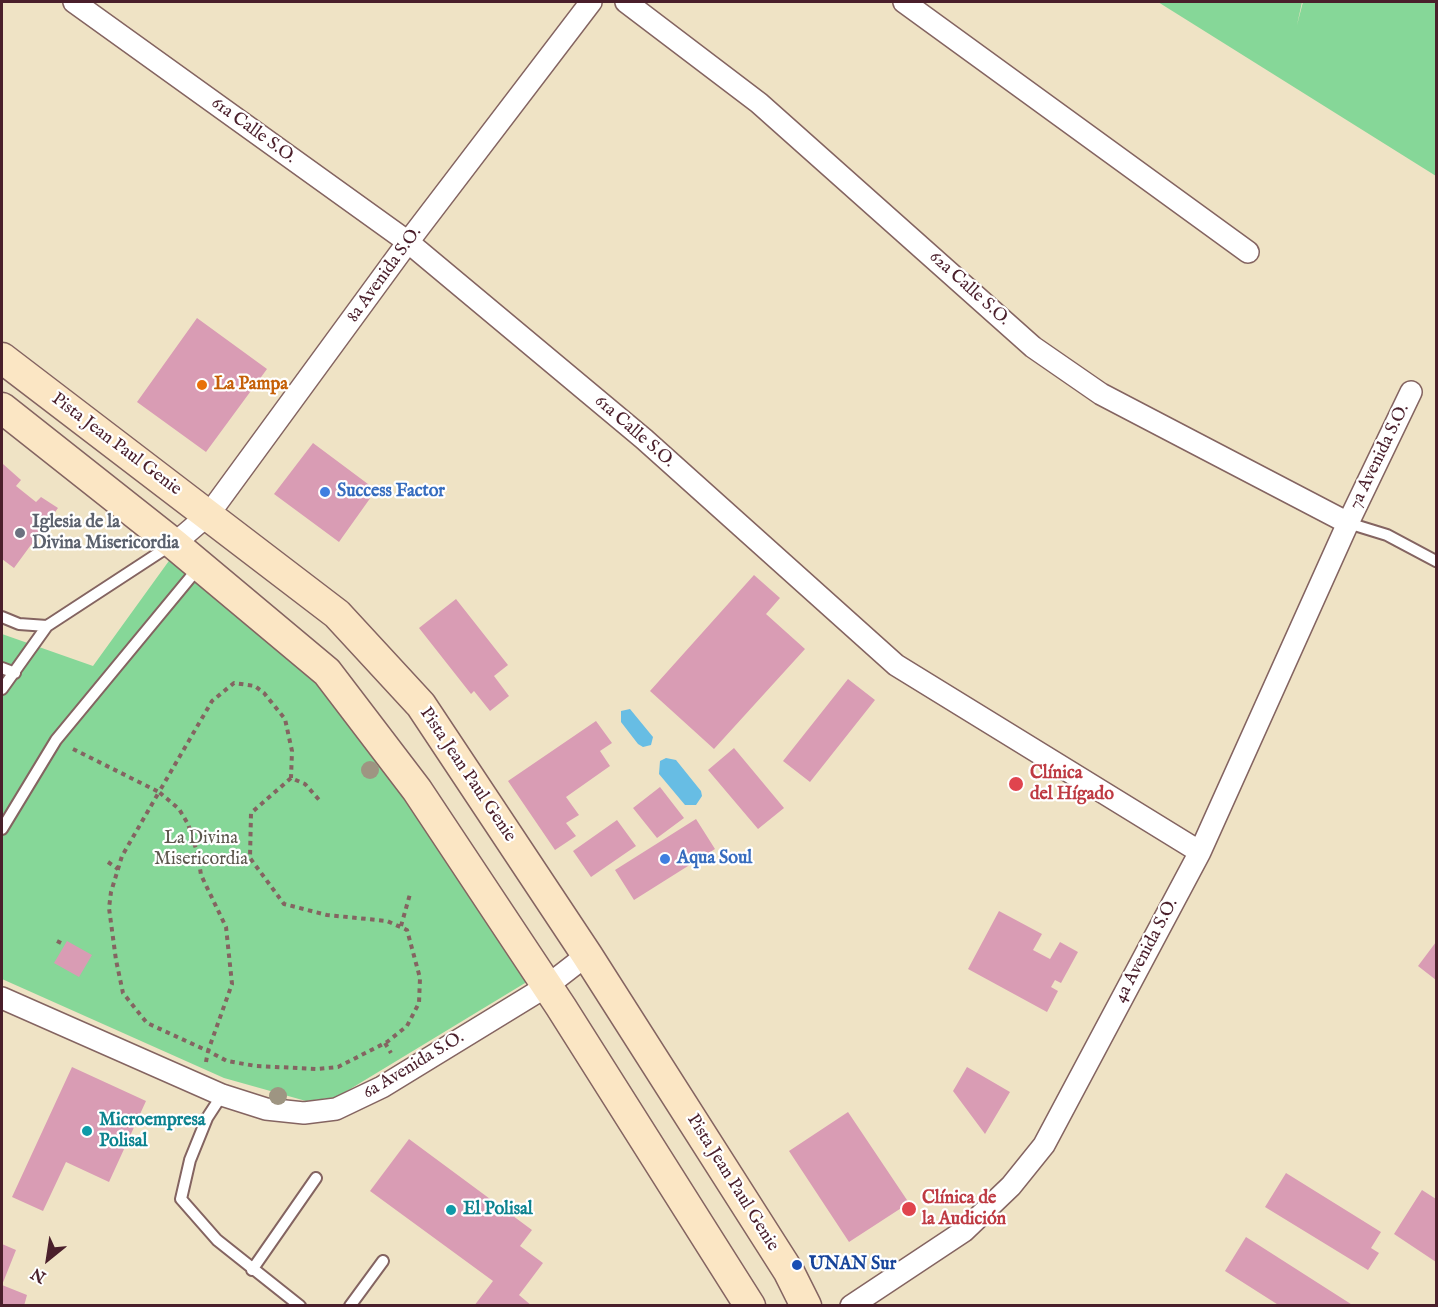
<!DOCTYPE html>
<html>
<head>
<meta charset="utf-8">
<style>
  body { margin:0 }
  #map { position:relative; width:1438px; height:1307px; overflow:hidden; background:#efe3c5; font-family:"IM FELL English",serif }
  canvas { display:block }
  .frame { position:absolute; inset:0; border:3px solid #4a1f2b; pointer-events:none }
  .north { position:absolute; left:18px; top:1229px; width:60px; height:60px; -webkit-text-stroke:4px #fff; paint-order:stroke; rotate:210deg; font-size:16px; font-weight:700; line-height:24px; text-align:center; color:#4a1f2b }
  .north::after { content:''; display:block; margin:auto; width:21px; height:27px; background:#4a1f2b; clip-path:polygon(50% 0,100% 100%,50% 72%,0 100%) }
</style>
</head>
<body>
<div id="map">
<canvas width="1438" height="1307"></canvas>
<div class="frame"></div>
<div class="north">N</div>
</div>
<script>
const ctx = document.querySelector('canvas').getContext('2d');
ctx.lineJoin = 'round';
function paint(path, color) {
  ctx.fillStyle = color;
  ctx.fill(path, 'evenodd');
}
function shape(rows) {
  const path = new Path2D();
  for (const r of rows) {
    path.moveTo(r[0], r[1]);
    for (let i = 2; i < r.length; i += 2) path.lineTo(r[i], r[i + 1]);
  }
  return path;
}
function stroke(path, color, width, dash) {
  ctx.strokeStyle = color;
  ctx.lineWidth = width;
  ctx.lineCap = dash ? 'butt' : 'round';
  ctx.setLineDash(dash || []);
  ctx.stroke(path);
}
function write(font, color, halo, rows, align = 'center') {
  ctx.font = font + ' "IM FELL English",serif';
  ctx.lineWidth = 4.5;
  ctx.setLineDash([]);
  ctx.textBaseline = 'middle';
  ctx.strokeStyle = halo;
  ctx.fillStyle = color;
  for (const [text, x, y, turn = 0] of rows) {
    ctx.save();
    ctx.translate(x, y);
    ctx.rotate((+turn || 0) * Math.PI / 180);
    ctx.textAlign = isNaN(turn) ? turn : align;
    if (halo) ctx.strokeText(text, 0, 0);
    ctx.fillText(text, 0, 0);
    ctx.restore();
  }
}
const green = shape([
  [1158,2,1302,2,1297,25,1303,2,1436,2,1436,176],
  [171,558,320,677,388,764,530,980,337,1097,306,1101,224,1078,2,979,2,634,93,666]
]);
const water = shape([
  [630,709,653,737,651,745,643,747,638,744,621,722,621,711],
  [666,758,676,760,701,791,702,796,696,805,685,805,659,774,660,761]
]);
const building = shape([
  [197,318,267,369,206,452,137,402],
  [313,443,376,490,339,542,274,494],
  [3,464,21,480,16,486,36,502,41,497,58,508,14,568,2,559],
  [754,575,780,598,766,614,805,649,714,749,650,691],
  [456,599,508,665,494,676,509,696,490,711,474,691,471,694,419,628],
  [848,679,875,700,810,782,783,761],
  [596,721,612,743,600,751,610,766,566,797,579,815,566,823,576,836,555,850,508,781],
  [734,748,784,808,758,829,708,770],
  [660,787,684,818,657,838,633,808],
  [696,819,715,849,634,900,615,870],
  [617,820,636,846,591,877,573,851],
  [999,911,1042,934,1033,950,1050,959,1060,942,1078,952,1061,983,1055,980,1051,987,1058,991,1047,1012,968,969],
  [67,941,92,955,79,977,54,963],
  [1436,942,1436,980,1418,966],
  [72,1067,146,1101,109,1182,66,1162,43,1211,12,1197],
  [967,1067,1010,1092,985,1134,953,1091],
  [848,1112,909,1203,849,1242,789,1151],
  [409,1139,532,1230,520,1246,543,1263,519,1295,532,1306,474,1306,493,1281,370,1191],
  [1286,1173,1381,1232,1371,1248,1379,1253,1368,1270,1265,1207],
  [1422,1190,1436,1199,1436,1262,1394,1234],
  [1246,1237,1354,1306,1280,1306,1225,1271],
  [2,1244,16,1250,2,1285,27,1295,24,1306,2,1306]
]);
const path = shape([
  [73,749,159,792,122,856,111,892,109,908,116,960,123,993,147,1023,208,1051,232,984,226,927,201,875,198,855,188,824,179,809,159,792,212,701,234,683,255,686,264,693,285,719,292,751,291,778],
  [108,862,118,869],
  [401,926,410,894],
  [57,941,65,945],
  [385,1043,391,1053],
  [206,1062,208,1051,227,1061,256,1066,317,1069,338,1067,387,1042,407,1026,419,1003,420,978,407,930,387,921,327,915,284,904,250,858,251,813,291,778,305,784,321,802]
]);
const lane = shape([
  [1348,523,1387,535,1436,561],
  [2,617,19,624,47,626,171,545],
  [2,668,15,673],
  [2,689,47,626],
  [2,829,56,740,199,567],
  [222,1095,207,1118,190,1160,181,1199,217,1240,300,1306],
  [252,1270,316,1178],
  [350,1306,383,1261]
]);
const street = shape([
  [74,2,408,242,644,439,896,665,1200,852],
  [626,2,759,103,1033,347,1101,394,1348,523],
  [904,2,1248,252],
  [174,544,209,514,408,242,591,2],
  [2,998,222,1095,266,1109,304,1113,336,1109,382,1087,547,986,587,955],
  [851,1306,964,1231,1011,1186,1044,1145,1200,852,1348,523,1411,392]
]);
const secondary = shape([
  [2,358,337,614,421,705,587,955,789,1272,806,1306],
  [2,408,174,544,327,672,417,790,561,1007,750,1306]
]);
const trees = [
  [370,770],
  [278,1096]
];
const markers = [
  [202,385,6,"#e8710a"],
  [325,492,6,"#3f7fe0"],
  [20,533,6,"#6b7280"],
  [1016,784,8,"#e0444e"],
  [665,859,6,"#3f7fe0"],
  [87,1131,6,"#0f9aa8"],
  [909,1209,8,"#e0444e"],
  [451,1210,6,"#0f9aa8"],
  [797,1265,6,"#1a4fb4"]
];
const streetNames = [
  ["61a Calle S.O.",253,131,36],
  ["8a Avenida S.O.",385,275,-54],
  ["62a Calle S.O.",969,289,42],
  ["61a Calle S.O.",634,432,41],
  ["Pista Jean Paul Genie",116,445,37],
  ["7a Avenida S.O.",1380,457,-64],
  ["Pista Jean Paul Genie",467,775,56],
  ["4a Avenida S.O.",1147,951,-62],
  ["6a Avenida S.O.",414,1066,-31],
  ["Pista Jean Paul Genie",732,1183,58]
];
const foodNames = [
  ["La Pampa",214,385]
];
const shopNames = [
  ["Success Factor",337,492],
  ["Aqua Soul",677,859]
];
const worshipNames = [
  ["Iglesia de la",32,523],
  ["Divina Misericordia",32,544]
];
const healthNames = [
  ["Clínica",1030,774],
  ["del Hígado",1030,795],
  ["Clínica de",922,1199],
  ["la Audición",922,1220]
];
const parkNames = [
  ["La Divina",201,839],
  ["Misericordia",201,860]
];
const cultureNames = [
  ["Microempresa",99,1121],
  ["Polisal",99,1142],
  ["El Polisal",463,1210]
];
const transitNames = [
  ["UNAN Sur",809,1265]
];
paint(green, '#86d798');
paint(water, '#67bde4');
paint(building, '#d99cb4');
stroke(lane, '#846461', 14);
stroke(street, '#846461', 24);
stroke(secondary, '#846461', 33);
stroke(path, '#846461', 4, [4.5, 4.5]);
stroke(lane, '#fff', 10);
stroke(street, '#fff', 21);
stroke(secondary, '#fbe6c4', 30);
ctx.fillStyle = '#9e9582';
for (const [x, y] of trees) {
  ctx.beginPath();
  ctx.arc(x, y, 9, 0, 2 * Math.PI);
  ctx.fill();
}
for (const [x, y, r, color] of markers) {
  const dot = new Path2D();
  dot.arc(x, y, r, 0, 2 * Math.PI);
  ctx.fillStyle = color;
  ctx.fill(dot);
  stroke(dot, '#fff', 2);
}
write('18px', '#4a1f2b', '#fff', streetNames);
write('bold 18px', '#c56008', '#fff', foodNames, 'left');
write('bold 18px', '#366cbe', '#fff', shopNames, 'left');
write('bold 18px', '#5b616d', '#fff', worshipNames, 'left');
write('bold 18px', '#be3a42', '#fff', healthNames, 'left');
write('18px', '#5c564c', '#fff', parkNames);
write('bold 18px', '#0d838f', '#fff', cultureNames, 'left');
write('bold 18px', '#164399', '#fff', transitNames, 'left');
</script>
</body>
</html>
